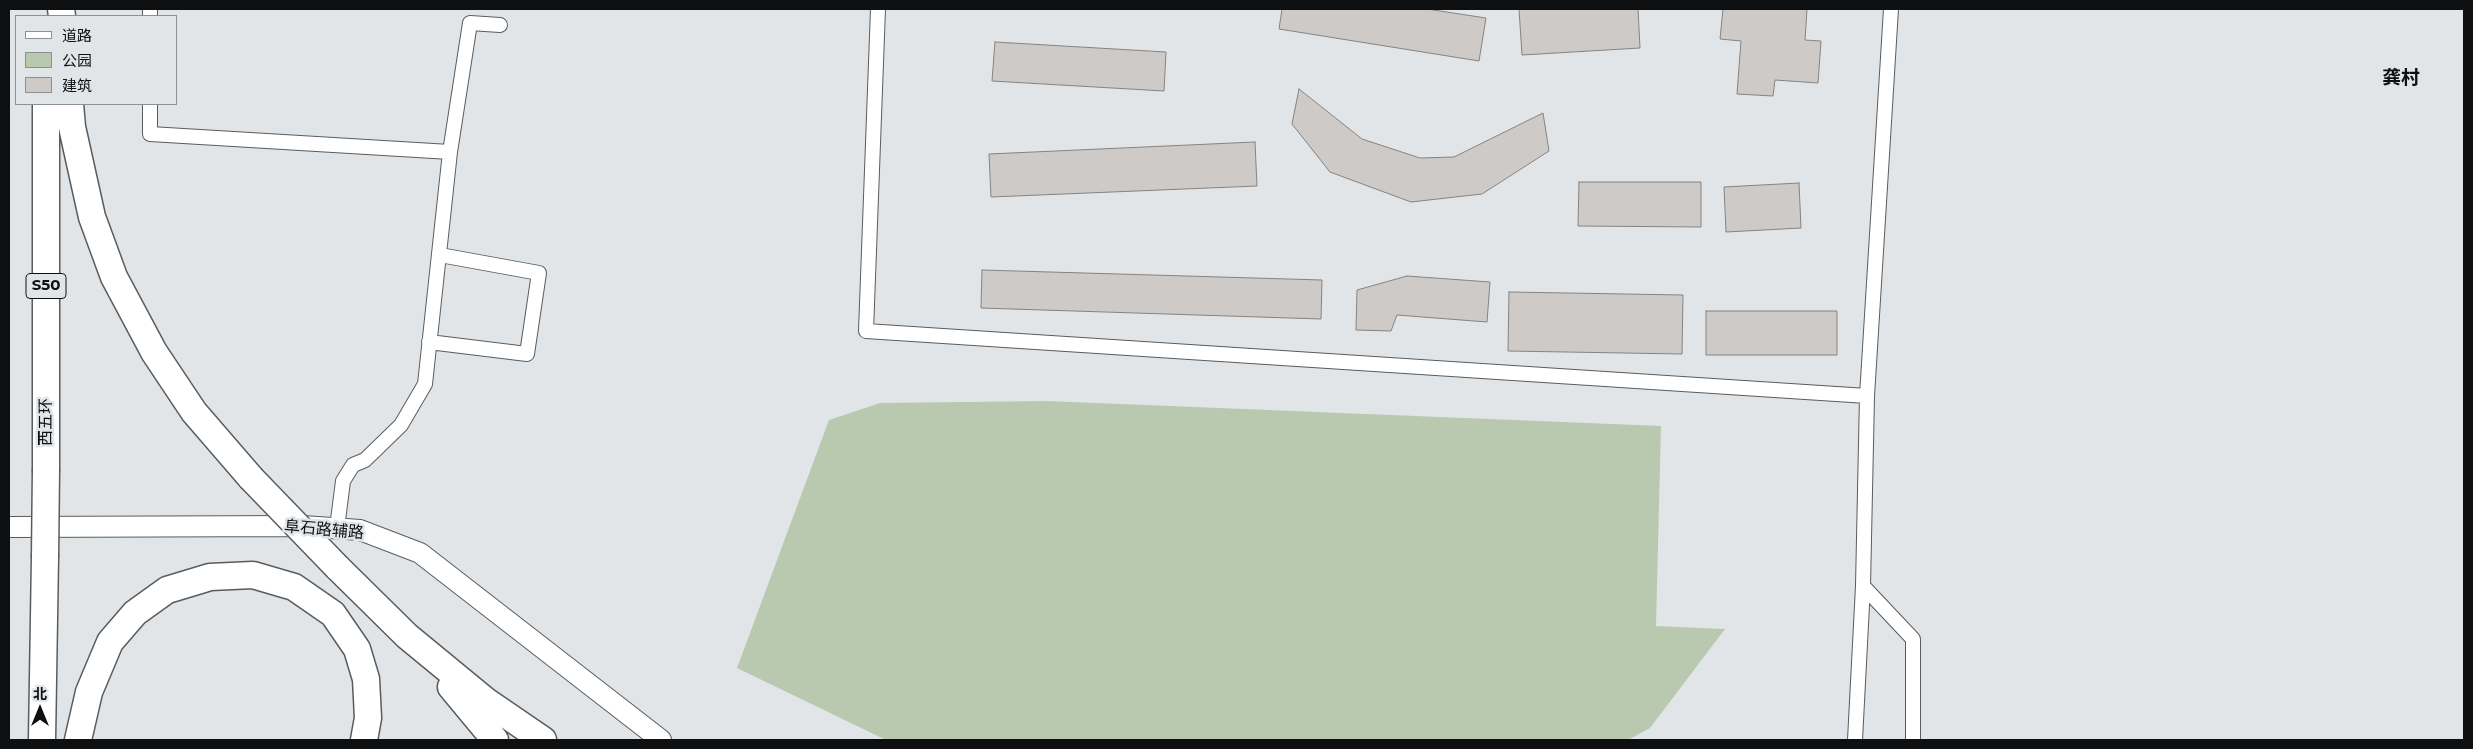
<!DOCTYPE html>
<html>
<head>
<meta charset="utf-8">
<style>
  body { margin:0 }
  #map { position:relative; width:2473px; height:749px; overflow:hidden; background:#e2e5e8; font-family:Montserrat,"Noto Sans SC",sans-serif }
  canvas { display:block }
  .frame { position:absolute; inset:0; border:10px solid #0e0f10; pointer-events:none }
  .legend { position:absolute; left:15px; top:15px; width:162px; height:90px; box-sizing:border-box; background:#e2e5e8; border:1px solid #8d8f92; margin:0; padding:6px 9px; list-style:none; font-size:15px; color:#0e0f10 }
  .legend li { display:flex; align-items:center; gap:10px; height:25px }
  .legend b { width:25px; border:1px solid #8d8f92 }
  .north { position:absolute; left:15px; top:684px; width:50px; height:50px; -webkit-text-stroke:4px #e2e5e8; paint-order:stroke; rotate:0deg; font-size:14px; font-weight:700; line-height:20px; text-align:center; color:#0e0f10 }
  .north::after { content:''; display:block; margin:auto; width:18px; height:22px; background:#0e0f10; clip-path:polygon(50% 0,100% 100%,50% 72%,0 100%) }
</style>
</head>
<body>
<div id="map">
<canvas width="2473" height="749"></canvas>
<div class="frame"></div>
<ul class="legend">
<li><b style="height:6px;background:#fff"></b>道路</li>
<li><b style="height:14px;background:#b8c9b0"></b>公园</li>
<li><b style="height:14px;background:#cdcac7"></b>建筑</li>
</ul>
<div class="north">北</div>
</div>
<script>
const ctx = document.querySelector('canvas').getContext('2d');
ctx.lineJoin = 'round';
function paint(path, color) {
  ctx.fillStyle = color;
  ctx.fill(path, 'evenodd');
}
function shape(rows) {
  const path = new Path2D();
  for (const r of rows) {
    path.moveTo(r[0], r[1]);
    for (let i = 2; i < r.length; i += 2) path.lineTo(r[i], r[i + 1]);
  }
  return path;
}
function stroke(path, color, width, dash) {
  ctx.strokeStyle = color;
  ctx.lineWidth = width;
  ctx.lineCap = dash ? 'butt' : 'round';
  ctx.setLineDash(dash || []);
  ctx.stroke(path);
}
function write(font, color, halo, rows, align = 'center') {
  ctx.font = font + ' Montserrat,"Noto Sans SC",sans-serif';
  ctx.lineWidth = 5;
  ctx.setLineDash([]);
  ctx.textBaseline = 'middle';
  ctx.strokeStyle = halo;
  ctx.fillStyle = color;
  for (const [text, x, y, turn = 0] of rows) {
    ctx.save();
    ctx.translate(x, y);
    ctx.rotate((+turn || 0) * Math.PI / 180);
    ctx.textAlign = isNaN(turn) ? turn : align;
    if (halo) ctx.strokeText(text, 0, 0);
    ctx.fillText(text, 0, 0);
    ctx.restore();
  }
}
const green = shape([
  [1047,401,1661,426,1656,626,1725,629,1650,728,1628,740,886,740,737,668,829,420,880,403]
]);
const building = shape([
  [1282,9,1427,9,1486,18,1479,61,1279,29,1282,9],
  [1519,9,1638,9,1640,48,1522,55,1519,9],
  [1723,9,1807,9,1805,40,1821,41,1818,83,1775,80,1773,96,1737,94,1741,41,1720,39,1723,9],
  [995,42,1166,52,1164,91,992,81,995,42],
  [1299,89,1362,139,1420,158,1454,157,1543,113,1549,151,1482,194,1411,202,1330,172,1292,124,1299,89],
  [1255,142,1257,186,991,197,989,154,1255,142],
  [1579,182,1701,182,1701,227,1578,226,1579,182],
  [1799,183,1801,228,1726,232,1724,187,1799,183],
  [982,270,1322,280,1321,319,981,308,982,270],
  [1407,276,1490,282,1487,322,1397,315,1391,331,1356,330,1357,290,1407,276],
  [1509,292,1683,295,1682,354,1508,351,1509,292],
  [1706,311,1837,311,1837,355,1706,355,1706,311]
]);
const street = shape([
  [150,9,150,16],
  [878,9,866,331,1867,396],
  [150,104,150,134,450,152,425,384,401,425,365,460,353,465,343,481,337,528],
  [450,152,470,23,500,25],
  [429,342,527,354,539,273,440,255],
  [1863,586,1913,639,1913,740],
  [1855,740,1863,586,1867,396,1891,9]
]);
const secondary = shape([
  [9,527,303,526,360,530,420,553,661,740]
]);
const highway = shape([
  [61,9,62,16],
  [46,104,46,469],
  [70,104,72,127,92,217,114,277,154,352,194,412,251,478],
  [337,567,407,636,486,701,543,740],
  [451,687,495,740],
  [42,740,45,557],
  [78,740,89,692,110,642,135,613,167,590,210,577,253,575,294,587,333,614,357,649,366,679,368,718,364,740]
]);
const highwayBridge = shape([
  [251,478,337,567],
  [45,557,46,469]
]);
const shields = [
  [46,286,40]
];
const shieldNames = [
  ["S50",46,286]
];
const streetNames = [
  ["西五环",46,422,-90],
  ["阜石路辅路",324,530,5]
];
const quarterNames = [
  ["龚村",2401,78]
];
paint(green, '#b8c9b0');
paint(building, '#cdcac7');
stroke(building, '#85827f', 1);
stroke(street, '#595c5e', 16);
stroke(secondary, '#595c5e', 22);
stroke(highway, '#595c5e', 29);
stroke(street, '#fff', 14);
stroke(secondary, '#fff', 20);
stroke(highway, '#fff', 26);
stroke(highwayBridge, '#595c5e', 29, []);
stroke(highwayBridge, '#fff', 26);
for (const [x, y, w] of shields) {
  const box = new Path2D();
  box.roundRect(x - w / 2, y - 12.5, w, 25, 4);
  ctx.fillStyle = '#e2e5e8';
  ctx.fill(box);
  stroke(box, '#0e0f10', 1);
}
write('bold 15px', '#0e0f10', null, shieldNames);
write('16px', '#0e0f10', '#e2e5e8', streetNames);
write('bold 19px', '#0e0f10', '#e2e5e8', quarterNames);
</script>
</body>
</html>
